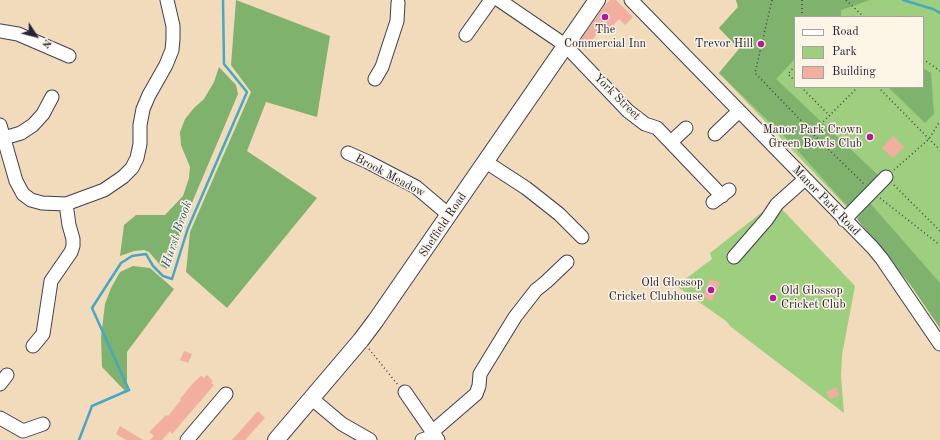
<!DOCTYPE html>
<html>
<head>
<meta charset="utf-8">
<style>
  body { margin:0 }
  #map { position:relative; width:940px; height:440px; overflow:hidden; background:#f1dbbb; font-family:"Old Standard TT",serif }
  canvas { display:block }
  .legend { position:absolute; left:794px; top:16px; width:130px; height:72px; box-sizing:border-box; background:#fcf5e5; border:1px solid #a5a1a1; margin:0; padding:5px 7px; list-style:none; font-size:12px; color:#22223b }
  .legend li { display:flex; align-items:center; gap:8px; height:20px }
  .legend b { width:20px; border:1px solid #a5a1a1 }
  .north { position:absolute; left:16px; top:16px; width:40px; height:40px; -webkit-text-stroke:3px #fcf5e5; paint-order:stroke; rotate:126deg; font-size:11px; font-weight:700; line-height:16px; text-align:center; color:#22223b }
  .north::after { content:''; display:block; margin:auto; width:14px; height:18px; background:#22223b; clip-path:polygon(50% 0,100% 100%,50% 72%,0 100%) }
</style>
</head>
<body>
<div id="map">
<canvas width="940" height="440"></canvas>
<ul class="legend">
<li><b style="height:5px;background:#fff"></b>Road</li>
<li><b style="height:11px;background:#9dcf7e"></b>Park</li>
<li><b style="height:11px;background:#f2ae9f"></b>Building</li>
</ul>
<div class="north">N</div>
</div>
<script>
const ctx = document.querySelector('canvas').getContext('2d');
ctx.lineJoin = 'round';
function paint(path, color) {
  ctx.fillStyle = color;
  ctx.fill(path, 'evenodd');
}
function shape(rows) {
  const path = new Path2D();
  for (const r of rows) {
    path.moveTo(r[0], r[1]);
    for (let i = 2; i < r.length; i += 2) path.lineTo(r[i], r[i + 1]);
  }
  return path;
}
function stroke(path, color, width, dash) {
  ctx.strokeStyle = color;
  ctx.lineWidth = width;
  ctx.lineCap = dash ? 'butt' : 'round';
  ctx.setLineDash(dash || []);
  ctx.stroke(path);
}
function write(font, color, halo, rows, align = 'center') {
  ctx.font = font + ' "Old Standard TT",serif';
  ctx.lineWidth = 3;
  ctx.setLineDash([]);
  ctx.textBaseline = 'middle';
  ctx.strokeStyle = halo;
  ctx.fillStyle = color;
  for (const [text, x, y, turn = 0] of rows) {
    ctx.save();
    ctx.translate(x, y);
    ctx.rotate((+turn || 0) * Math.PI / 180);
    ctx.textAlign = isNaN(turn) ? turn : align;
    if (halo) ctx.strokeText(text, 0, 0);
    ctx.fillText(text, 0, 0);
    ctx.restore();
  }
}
const green = shape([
  [736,0,940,0,940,328,912,287,855,216,719,73,739,49,719,28,738,7],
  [795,17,923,17,923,87,795,87],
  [775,202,855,286,842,355,841,377,844,413,731,327,726,321,678,287,684,280,712,259,710,253]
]);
const forest = shape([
  [236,0,330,36,317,117,266,102,247,151,317,198,227,308,186,272,190,232,251,92,231,65],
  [736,0,870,0,841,10,841,17,795,17,795,59,776,79,879,176,848,207,791,143,719,73,739,49,719,28,738,7],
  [219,67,236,85,238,94,183,224,170,269,167,269,161,266,149,252,144,250,134,251,120,256,124,225,136,215,165,215,183,196,189,178,190,167,181,145,180,132,185,119,194,108,204,99,214,82],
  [923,68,931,73,934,114,925,123,888,87,923,87],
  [870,203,940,283,940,328,912,287,857,219],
  [133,266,150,268,174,289,127,352,127,393,102,367,101,337,105,304,111,288,120,272]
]);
const stream = shape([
  [903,0,933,9,940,13],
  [79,440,92,406,129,390,92,308,121,263,132,256,146,254,153,266,163,276,172,279,188,228,247,92,224,64,223,0]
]);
const building = shape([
  [610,0,616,0,633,17,625,25,619,19,605,34,602,30,595,36,585,50,579,45,581,42,580,41,605,5],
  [893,136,904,147,893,158,882,148],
  [710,279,720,283,712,301,703,297],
  [184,351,192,354,188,363,180,360],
  [207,375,213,381,211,383,214,385,172,434,170,431,162,440,150,440,154,436,149,432,166,415,168,416,181,400,180,399,194,382,201,376,204,378],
  [837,387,839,395,831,399,826,392],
  [258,411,265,418,245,440,232,440],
  [120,426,143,440,126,440,116,434]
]);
const path = shape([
  [772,0,755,73,812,132],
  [802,0,802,17],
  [846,0,864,17],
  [923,59,940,71],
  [795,66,788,74,795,81],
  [801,87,830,116],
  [858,87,812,133,864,184],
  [878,87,940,150],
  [894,170,929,139,940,121],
  [894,185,940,231],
  [880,198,940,245],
  [369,349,398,385]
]);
const minor = shape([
  [499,0,565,45,628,111,645,124,657,128,722,196],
  [631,0,873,248,882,259,940,344],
  [0,31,18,34,69,56],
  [466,35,491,0],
  [375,79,382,67,397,21,398,3],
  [0,125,16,181,23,194,31,200,42,203,66,204,104,190,123,177,132,168,137,158,140,144,140,125,143,109,149,95,166,65,172,50,173,39,173,26,167,0],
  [715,134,739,111],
  [4,138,21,133,33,125,43,114,52,97],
  [671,142,686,128],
  [348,153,368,162,416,187,449,215],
  [486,162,526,188,559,214,582,237],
  [713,202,729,190],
  [844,220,886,177],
  [734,257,767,219,777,204,805,179],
  [33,346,43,334,51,281,71,252,73,246,73,239,69,225,66,204],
  [0,384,7,375],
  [405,392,438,440],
  [311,398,342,424,370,440],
  [0,418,23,431,43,424],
  [432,432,476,394,479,386,480,374,515,317,536,290,546,282,567,262],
  [187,440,226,394],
  [422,440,428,438,434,435]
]);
const major = shape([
  [276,440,361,340,376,320,597,0]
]);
const markers = [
  [605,17,4,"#b5179e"],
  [761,44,4,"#b5179e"],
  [870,137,4,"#b5179e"],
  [711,290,4,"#b5179e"],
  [773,298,4,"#b5179e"]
];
const poiNames = [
  ["The",605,30,"center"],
  ["Commercial Inn",605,44,"center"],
  ["Trevor Hill",753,44],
  ["Manor Park Crown",862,130],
  ["Green Bowls Club",862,144],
  ["Old Glossop",703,283],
  ["Cricket Clubhouse",703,297],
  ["Old Glossop",781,291,"left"],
  ["Cricket Club",781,305,"left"]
];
const streetNames = [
  ["York Street",617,97,45],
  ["Brook Meadow",390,176,28],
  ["Manor Park Road",826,201,46],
  ["Sheffield Road",443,225,-56]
];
const waterNames = [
  ["Hurst Brook",177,234,-71]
];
paint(green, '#9dcf7e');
paint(forest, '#7eb26d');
stroke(stream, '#45a8c4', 2.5);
paint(building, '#f2ae9f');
stroke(minor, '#413e4e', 15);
stroke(major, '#413e4e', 18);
stroke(path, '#413e4e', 1.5, [1, 3]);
stroke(minor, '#fff', 13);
stroke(major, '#fff', 16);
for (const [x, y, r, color] of markers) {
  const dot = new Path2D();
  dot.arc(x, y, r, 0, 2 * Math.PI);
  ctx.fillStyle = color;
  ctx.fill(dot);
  stroke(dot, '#fcf5e5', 1.5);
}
write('12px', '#22223b', '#fcf5e5', poiNames, 'right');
write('12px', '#22223b', '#fcf5e5', streetNames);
write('italic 13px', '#305872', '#fcf5e5', waterNames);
</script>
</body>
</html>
